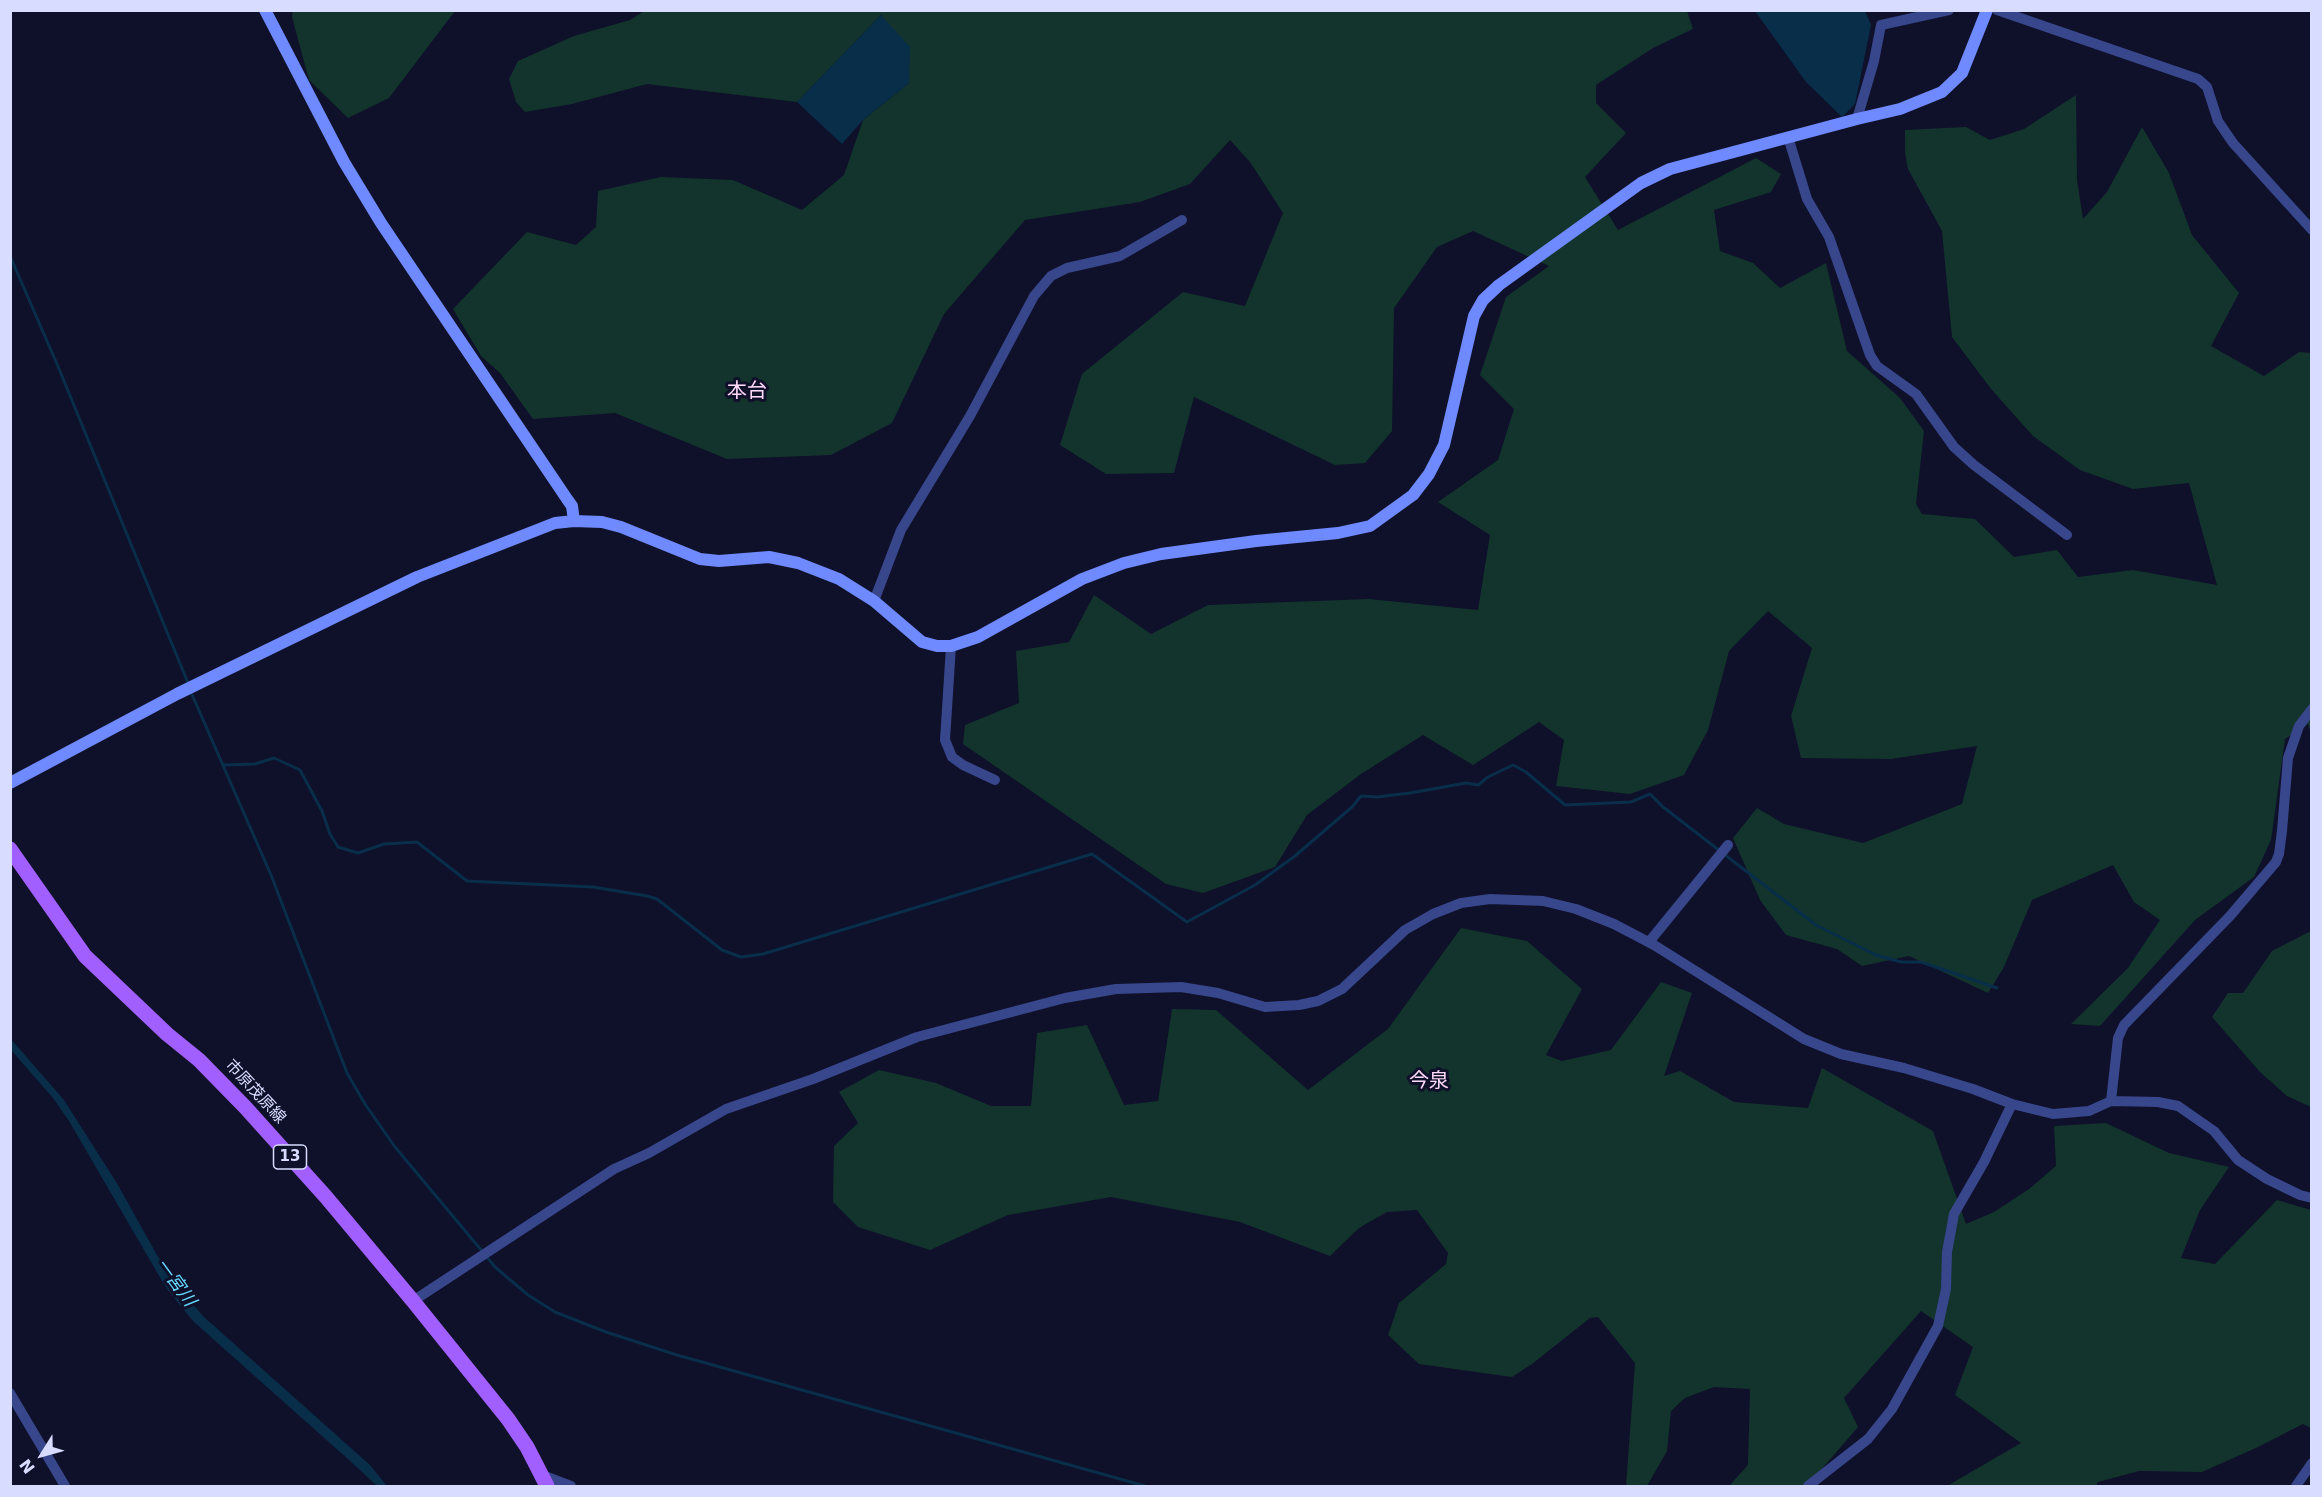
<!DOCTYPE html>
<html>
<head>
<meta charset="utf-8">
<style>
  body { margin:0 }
  #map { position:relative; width:2322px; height:1497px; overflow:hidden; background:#0f102a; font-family:"DejaVu Sans",sans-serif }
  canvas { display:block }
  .frame { position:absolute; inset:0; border:12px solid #d8dcff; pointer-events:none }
  .north { position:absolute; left:12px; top:1425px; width:60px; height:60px; -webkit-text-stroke:4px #0f102a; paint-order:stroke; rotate:233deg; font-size:16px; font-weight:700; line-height:24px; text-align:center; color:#d8dcff }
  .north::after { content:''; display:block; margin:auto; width:21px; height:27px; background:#d8dcff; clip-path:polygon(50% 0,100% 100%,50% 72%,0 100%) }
</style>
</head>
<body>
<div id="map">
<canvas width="2322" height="1497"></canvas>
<div class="frame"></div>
<div class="north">N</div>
</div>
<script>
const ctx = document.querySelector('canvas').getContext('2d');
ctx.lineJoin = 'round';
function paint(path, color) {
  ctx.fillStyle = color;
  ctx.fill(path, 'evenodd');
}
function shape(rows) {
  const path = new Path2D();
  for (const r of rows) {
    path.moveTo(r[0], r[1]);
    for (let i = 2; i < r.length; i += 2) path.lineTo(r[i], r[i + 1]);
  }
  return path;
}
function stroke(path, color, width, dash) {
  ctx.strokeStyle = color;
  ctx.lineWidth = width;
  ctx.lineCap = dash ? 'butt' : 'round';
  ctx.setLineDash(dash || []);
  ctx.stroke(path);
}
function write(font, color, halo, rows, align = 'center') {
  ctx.font = font + ' "DejaVu Sans","Noto Sans JP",sans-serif';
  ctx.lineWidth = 6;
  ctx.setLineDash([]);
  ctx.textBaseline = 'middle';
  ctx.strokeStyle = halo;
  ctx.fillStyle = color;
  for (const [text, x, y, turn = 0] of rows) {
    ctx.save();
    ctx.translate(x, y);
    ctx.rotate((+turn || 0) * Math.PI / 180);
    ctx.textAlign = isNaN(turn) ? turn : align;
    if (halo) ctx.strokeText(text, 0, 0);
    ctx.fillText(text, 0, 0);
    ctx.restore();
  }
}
const green = shape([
  [293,10,455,10,455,11,389,98,348,118,309,80,292,17],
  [644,11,1687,11,1693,29,1653,48,1596,85,1596,103,1626,133,1585,177,1618,230,1756,158,1781,174,1771,192,1714,210,1720,251,1753,263,1780,288,1826,263,1847,351,1900,398,1924,431,1916,504,1922,514,1975,519,2014,557,2057,550,2078,577,2133,570,2217,585,2189,483,2133,489,2080,470,2033,436,1991,389,1952,337,1942,231,1908,169,1905,152,1905,130,1966,127,1990,140,2024,129,2076,95,2077,180,2083,219,2107,192,2142,127,2169,173,2192,235,2239,293,2211,346,2264,376,2299,352,2311,353,2311,733,2308,724,2285,739,2271,840,2254,877,2195,920,2100,1026,2071,1024,2128,968,2160,920,2134,902,2113,865,2032,900,2004,967,1988,993,1909,956,1862,966,1837,949,1786,935,1760,900,1733,838,1757,808,1784,824,1863,843,1962,804,1977,746,1891,759,1801,758,1791,716,1812,648,1768,611,1729,651,1708,730,1684,775,1630,794,1556,786,1564,740,1539,722,1473,765,1423,735,1361,774,1307,815,1275,867,1203,893,1166,884,963,744,965,725,1019,703,1016,651,1069,642,1094,595,1151,634,1208,605,1369,599,1478,610,1490,535,1438,502,1498,460,1514,409,1480,375,1506,297,1549,266,1473,231,1437,247,1394,308,1392,431,1365,463,1335,465,1194,397,1174,473,1106,474,1060,445,1082,374,1183,292,1245,306,1283,213,1250,162,1230,140,1190,184,1140,202,1025,220,944,314,892,423,831,455,727,459,615,413,533,419,500,373,481,356,453,309,527,232,576,245,596,227,598,191,661,177,733,180,802,210,844,175,863,120,909,83,881,15,797,102,647,84,572,104,525,112,516,102,509,79,518,61,574,36,630,20],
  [1461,928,1527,941,1582,989,1546,1055,1562,1061,1611,1050,1661,982,1692,993,1664,1076,1680,1071,1734,1102,1808,1108,1822,1068,1933,1131,1966,1224,1994,1212,2029,1189,2056,1166,2054,1126,2106,1123,2169,1153,2229,1167,2200,1210,2181,1258,2215,1264,2277,1200,2311,1210,2311,1428,2303,1424,2258,1447,2202,1472,2139,1471,2098,1482,2096,1486,1947,1486,2021,1443,1955,1395,1973,1347,1921,1311,1844,1398,1858,1427,1807,1486,1729,1486,1748,1465,1750,1389,1714,1387,1685,1398,1671,1411,1667,1451,1647,1486,1626,1486,1635,1363,1598,1317,1590,1318,1532,1364,1512,1377,1419,1364,1388,1335,1399,1303,1446,1264,1448,1253,1417,1210,1387,1212,1359,1228,1330,1256,1240,1222,1111,1197,1008,1215,930,1250,858,1227,833,1202,834,1146,858,1123,839,1092,879,1070,936,1083,991,1106,1031,1106,1037,1033,1087,1025,1124,1105,1158,1101,1172,1009,1216,1010,1308,1090,1388,1029],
  [2311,931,2311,1107,2287,1096,2260,1072,2212,1017,2228,993,2243,993,2272,951]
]);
const water = shape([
  [1755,11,1865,11,1871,25,1855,104,1842,117,1806,82],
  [881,15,910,47,909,83,863,120,842,144,797,102],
  [10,1038,64,1100,118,1185,157,1255,182,1292,204,1317,370,1465,387,1486,377,1486,349,1460,194,1322,179,1304,165,1286,69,1121,53,1098,11,1050]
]);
const stream = shape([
  [10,256,57,364,188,683],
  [190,690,271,875,347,1073,365,1104,395,1147,482,1251],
  [223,765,255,764,274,758,300,770,322,811,330,834,338,847,358,853,384,844,417,842,467,881,593,887,647,896,657,899,722,950,741,957,763,954,1092,854,1187,922,1255,885,1295,856,1352,807,1361,796,1377,797,1410,793,1466,783,1478,785,1488,777,1513,765,1526,772,1565,805,1631,802,1650,794,1663,807,1816,925,1876,955,1901,962,1921,962,1997,988],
  [486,1256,495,1267,528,1295,555,1312,606,1332,677,1355,1145,1486]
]);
const street = shape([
  [1997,10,2198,79,2207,87,2218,121,2233,143,2312,230],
  [1857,119,1874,61,1881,25,1949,10],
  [1788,137,1807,199,1829,237,1870,355,1877,366,1916,394,1954,447,1974,465,2067,535],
  [874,601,901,530,970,416,1034,296,1051,276,1067,268,1120,256,1182,220],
  [951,646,945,740,952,757,963,765,995,780],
  [1649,942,1728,845],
  [2111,1101,2118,1038,2124,1025,2230,916,2276,862,2279,854,2282,831,2288,758,2299,726,2312,709],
  [413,1301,614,1169,649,1153,726,1109,813,1079,917,1037,1065,998,1116,989,1181,987,1218,993,1265,1007,1299,1005,1318,1001,1342,989,1405,930,1433,914,1461,903,1490,899,1543,901,1576,909,1614,924,1654,945,1804,1039,1841,1054,1904,1068,1973,1089,2012,1104,2053,1114,2089,1111,2111,1101,2158,1102,2178,1106,2214,1131,2238,1160,2267,1179,2300,1195,2312,1198],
  [10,1393,65,1486],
  [542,1475,571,1486],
  [1808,1486,1868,1439,1892,1409,1938,1326,1946,1289,1947,1252,1954,1214,1984,1162,2012,1104],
  [2296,1486,2312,1463]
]);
const secondary = shape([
  [265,10,344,162,381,223,567,499,572,506,574,521],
  [10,783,177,694,417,577,555,523,574,521,602,522,621,527,700,559,719,561,769,557,798,563,839,579,874,601,922,642,937,646,951,646,978,637,1082,579,1124,563,1161,554,1256,541,1338,533,1370,526,1413,495,1429,474,1444,445,1474,316,1483,300,1499,285,1641,183,1670,169,1857,119,1900,109,1942,92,1962,73,1987,10]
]);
const primary = shape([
  [10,849,85,956,167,1034,199,1060,245,1107,326,1197,413,1301,508,1419,527,1447,547,1486]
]);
const shields = [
  [290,1157,33]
];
const shieldNames = [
  ["13",290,1157]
];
const streetNames = [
  ["市原茂原線",255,1092,47]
];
const waterNames = [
  ["一宮川",175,1283,54]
];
const quarterNames = [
  ["本台",747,392],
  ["今泉",1429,1082]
];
paint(green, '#12342c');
paint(water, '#082e4a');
stroke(stream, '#082e4a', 3);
stroke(street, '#38468b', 10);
stroke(secondary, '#6f89ff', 12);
stroke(primary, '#a25fff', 15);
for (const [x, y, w] of shields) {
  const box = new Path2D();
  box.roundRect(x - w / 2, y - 12, w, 24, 4.5);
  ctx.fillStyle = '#0f102a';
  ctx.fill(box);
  stroke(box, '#d8dcff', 1.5);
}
write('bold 15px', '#d8dcff', null, shieldNames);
write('16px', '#d8dcff', '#0f102a', streetNames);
write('italic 18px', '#66d8ff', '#0f102a', waterNames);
write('20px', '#ffdaf9', '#0f102a', quarterNames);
</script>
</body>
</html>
